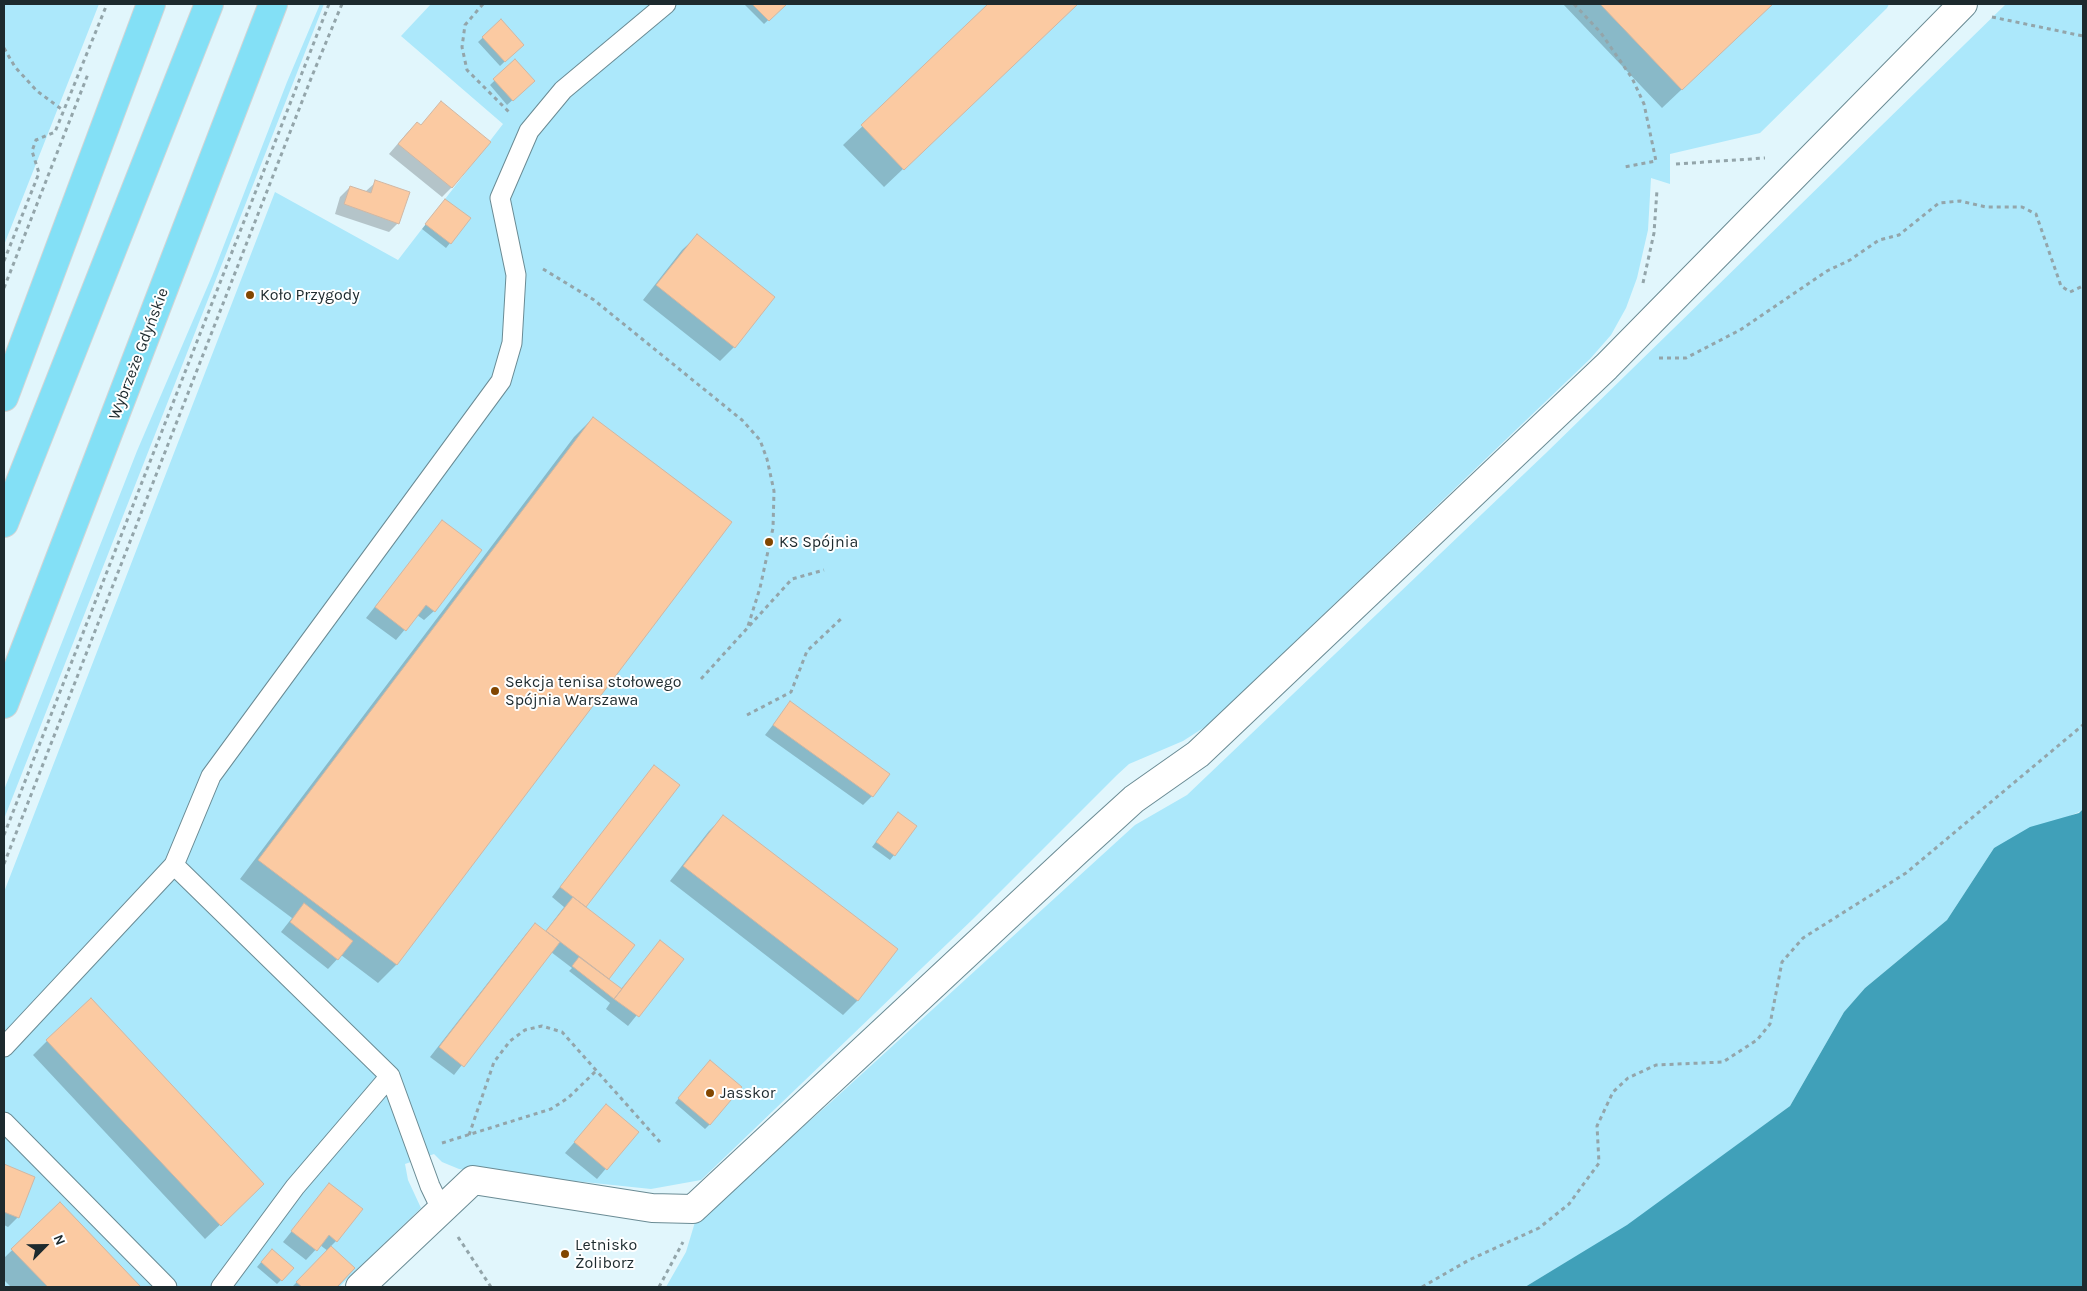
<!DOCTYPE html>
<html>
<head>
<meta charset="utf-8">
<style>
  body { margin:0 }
  #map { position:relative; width:2087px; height:1291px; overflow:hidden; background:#e1f6fc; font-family:Karla,sans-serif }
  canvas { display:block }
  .frame { position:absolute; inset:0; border:5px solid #1d2a2e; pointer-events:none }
  .north { position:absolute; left:20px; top:1221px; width:50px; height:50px; -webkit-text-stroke:4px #fff; paint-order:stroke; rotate:67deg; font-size:14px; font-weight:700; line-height:20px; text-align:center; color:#1d2a2e }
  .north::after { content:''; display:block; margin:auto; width:18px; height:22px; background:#1d2a2e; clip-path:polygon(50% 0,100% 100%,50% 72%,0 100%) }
</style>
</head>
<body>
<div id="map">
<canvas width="2087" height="1291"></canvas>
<div class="frame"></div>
<div class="north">N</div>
</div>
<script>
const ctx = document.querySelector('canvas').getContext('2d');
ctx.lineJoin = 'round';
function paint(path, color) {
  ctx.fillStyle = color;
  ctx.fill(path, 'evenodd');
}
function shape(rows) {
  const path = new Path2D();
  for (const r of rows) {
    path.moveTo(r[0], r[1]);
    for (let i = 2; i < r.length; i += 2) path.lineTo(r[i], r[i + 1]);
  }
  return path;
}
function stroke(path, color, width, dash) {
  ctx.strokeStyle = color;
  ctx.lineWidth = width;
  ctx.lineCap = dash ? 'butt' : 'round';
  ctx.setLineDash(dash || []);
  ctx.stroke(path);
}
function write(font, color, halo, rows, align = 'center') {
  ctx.font = font + ' Karla,sans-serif';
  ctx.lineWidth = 4;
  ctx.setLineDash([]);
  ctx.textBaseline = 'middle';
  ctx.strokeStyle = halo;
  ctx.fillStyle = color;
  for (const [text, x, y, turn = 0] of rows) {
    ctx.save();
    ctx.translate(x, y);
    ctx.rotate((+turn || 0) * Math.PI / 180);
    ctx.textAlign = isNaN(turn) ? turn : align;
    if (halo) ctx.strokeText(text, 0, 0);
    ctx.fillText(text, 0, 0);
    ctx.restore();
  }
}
const green = shape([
  [4,4,99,4,4,245],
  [320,4,324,4,4,819,4,790,137,451,212,276,287,82],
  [431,4,1889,4,1887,8,1760,133,1670,154,1670,184,1651,178,1648,230,1637,278,1626,308,1611,335,1590,359,1208,725,1183,741,1129,764,1117,775,973,919,701,1180,651,1189,459,1169,442,1162,434,1154,405,1164,408,1180,421,1208,339,1287,4,1287,4,892,275,192,398,260,503,124,401,36],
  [2006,4,2083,4,2083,809,2079,812,1994,848,1947,920,1865,988,1844,1012,1790,1106,1627,1226,1525,1287,666,1287,686,1252,695,1222,831,1102,1135,825,1187,795,1546,453]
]);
const water = shape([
  [2083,809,2083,1287,1525,1287,1627,1225,1790,1106,1844,1012,1865,988,1947,920,1994,848,2030,827,2079,813]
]);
const shadow = shape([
  [744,4,785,4,764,24],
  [990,4,1077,4,884,187,843,145],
  [1563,4,1772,4,1662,108],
  [501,21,522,45,500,66,478,42],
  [515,61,529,85,507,105,490,85],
  [441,103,452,187,442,197,389,154,407,133,417,123,420,126],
  [376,182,398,223,389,232,335,214,340,197,350,187,366,191],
  [441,205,450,243,446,248,422,229],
  [697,236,734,347,720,361,643,300,682,250],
  [593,418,397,964,378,983,341,955,328,969,281,932,292,918,240,879,574,437],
  [442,522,434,611,424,620,417,615,396,640,366,618],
  [790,703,872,796,863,805,765,735],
  [654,767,678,785,584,907,633,945,607,980,620,990,660,942,682,959,628,1026,606,1009,610,1003,569,971,572,968,551,952,454,1075,430,1057,526,934,535,924,545,932,564,907,552,897],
  [723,817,858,1000,843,1015,670,881,709,831],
  [894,818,894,855,890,860,872,847],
  [47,1041,248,1198,205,1239,33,1055],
  [705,1066,710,1124,705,1129,675,1103],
  [606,1106,637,1132,597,1179,565,1153],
  [4,1166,34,1178,18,1217,8,1227,4,1225],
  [329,1185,336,1241,330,1247,353,1268,335,1287,292,1287,328,1251,320,1245,306,1260,283,1242],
  [60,1204,139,1287,11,1287,4,1280,4,1258],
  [267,1255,281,1280,277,1284,257,1267]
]);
const building = shape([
  [752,4,787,4,769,21,752,4],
  [988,4,1078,4,904,170,861,125,988,4],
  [1600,4,1773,4,1682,90,1600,4],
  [501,19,524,45,505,62,482,37,501,19],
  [515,59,535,81,513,101,493,79,515,59],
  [441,101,491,142,452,188,398,144,417,122,421,125,441,101],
  [375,180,410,192,399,224,344,204,350,186,371,193,375,180],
  [445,199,471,218,451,244,425,224,445,199],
  [697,234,775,297,735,348,656,285,697,234],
  [593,417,732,522,397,965,258,860,593,417],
  [442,520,482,550,435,612,426,605,406,631,375,607,442,520],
  [790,701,890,774,873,797,773,725,790,701],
  [654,765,680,785,586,907,560,887,654,765],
  [898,812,917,826,895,856,876,842,898,812],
  [723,815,898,949,858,1001,683,866,723,815],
  [573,897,635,945,609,979,546,931,573,897],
  [304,903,353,941,338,960,290,922,304,903],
  [535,923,560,942,464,1067,439,1047,535,923],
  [660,940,684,959,639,1017,614,999,660,940],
  [579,957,622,989,614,999,572,966,579,957],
  [91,998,264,1184,221,1226,46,1040,91,998],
  [710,1060,742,1087,710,1125,678,1098,710,1060],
  [606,1104,639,1132,607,1170,574,1142,606,1104],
  [4,1164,35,1177,19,1218,4,1212,4,1164],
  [329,1183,363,1209,337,1242,329,1235,317,1251,291,1231,329,1183],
  [60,1202,141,1287,48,1287,11,1249,60,1202],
  [331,1246,355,1268,337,1287,302,1287,296,1282,331,1246],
  [272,1249,294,1268,282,1281,261,1262,272,1249]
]);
const path = shape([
  [483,4,465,25,462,47,467,70,509,112],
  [1574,4,1601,33,1632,78,1644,104,1656,161,1624,167],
  [1992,17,2083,36],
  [4,48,15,67,37,91,64,111],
  [1676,164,1765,158],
  [4,261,39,173,32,151,36,140,55,132,107,4],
  [543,269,594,300,742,420,760,440,767,459,774,491,773,528,760,588,748,626],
  [1643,283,1654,233,1657,190],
  [4,288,88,74],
  [1659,358,1686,358,1740,330,1827,271,1850,260,1879,240,1899,235,1939,203,1960,201,1986,207,2022,207,2036,214,2061,286,2070,292,2083,286],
  [701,679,792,579,824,570],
  [747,715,791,692,807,651,842,618],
  [4,835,329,4],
  [4,864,312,76,342,4],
  [469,1135,494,1062,510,1041,525,1030,542,1026,562,1032,660,1142],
  [442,1143,551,1109,568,1098,597,1070],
  [458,1237,491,1287],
  [659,1287,683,1242],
  [1422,1287,1469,1260,1539,1228,1569,1204,1599,1163,1597,1126,1613,1092,1628,1078,1656,1065,1723,1062,1757,1040,1770,1024,1782,962,1803,938,1906,873,2083,725]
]);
const service = shape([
  [174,865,390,1076,430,1186,442,1211],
  [4,1047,174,865,211,776,501,381,512,343,516,275,500,198,529,131,563,90,666,4],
  [4,1122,167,1287],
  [221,1287,295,1187,390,1076]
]);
const pedestrian = shape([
  [360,1287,473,1180,652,1208,693,1209,1078,850,1134,799,1198,754,1606,367,1963,4]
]);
const primary = shape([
  [4,397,151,4],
  [4,523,209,4],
  [4,704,273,4]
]);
const markers = [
  [250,295,5,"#824600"],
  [769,542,5,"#824600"],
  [495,691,5,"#824600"],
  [710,1093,5,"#824600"],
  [565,1254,5,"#824600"]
];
const poiNames = [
  ["Koło Przygody",260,295],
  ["KS Spójnia",779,542],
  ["Sekcja tenisa stołowego",505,682],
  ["Spójnia Warszawa",505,700],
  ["Jasskor",720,1093],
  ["Letnisko",575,1245],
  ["Żoliborz",575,1263]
];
const streetNames = [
  ["Wybrzeże Gdyńskie",139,354,-69]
];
paint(green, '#ace8fb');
paint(water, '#40a0b9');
paint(shadow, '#0003');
paint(building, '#fbcaa2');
stroke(building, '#d0b7a4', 1);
stroke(service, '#6a8b94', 21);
stroke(pedestrian, '#6a8b94', 30);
stroke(primary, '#d2d4d5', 30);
stroke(path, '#93a5aa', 3, [4, 4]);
stroke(service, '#fff', 19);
stroke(pedestrian, '#fff', 28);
stroke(primary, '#83e0f6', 28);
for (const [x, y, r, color] of markers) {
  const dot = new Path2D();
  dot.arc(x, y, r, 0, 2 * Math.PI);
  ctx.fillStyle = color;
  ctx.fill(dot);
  stroke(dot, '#fff', 2);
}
write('16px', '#1d2a2e', '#fff', poiNames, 'left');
write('16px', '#1d2a2e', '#fff', streetNames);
</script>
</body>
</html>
